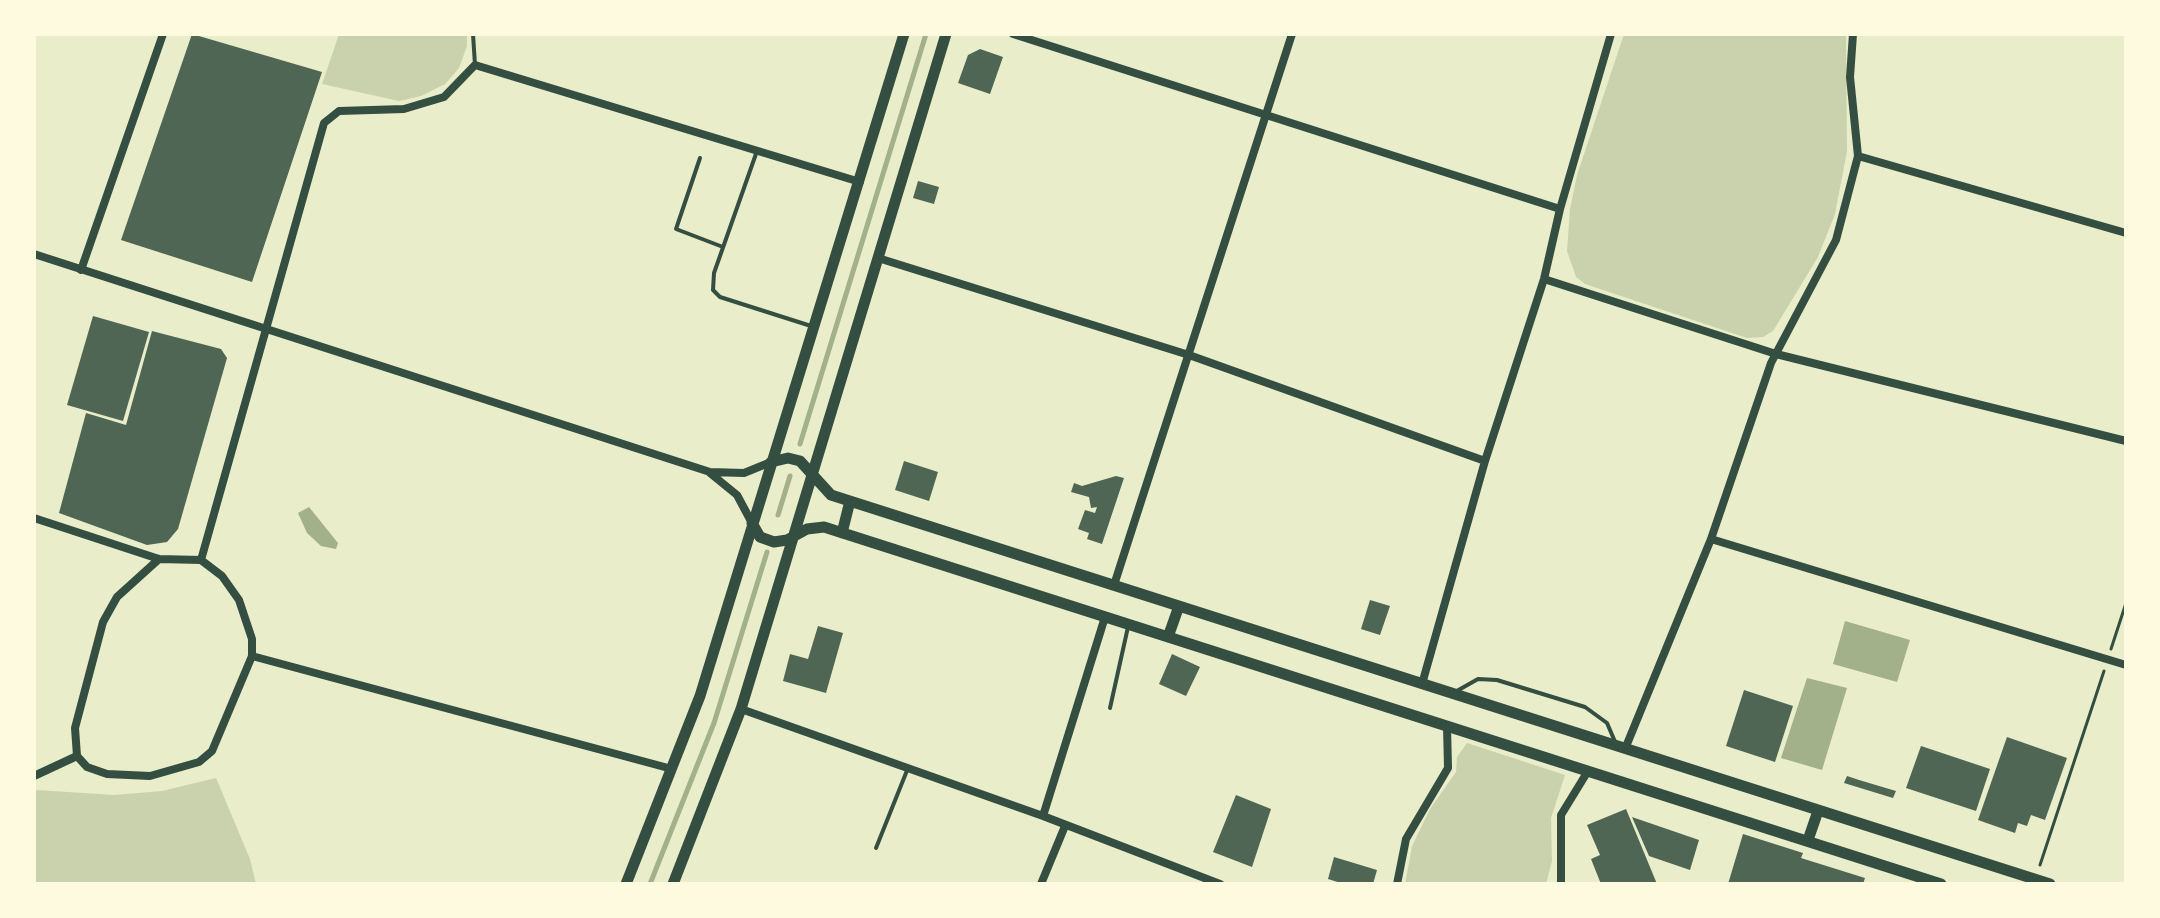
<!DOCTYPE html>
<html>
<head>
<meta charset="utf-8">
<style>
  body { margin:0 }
  #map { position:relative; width:2160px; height:918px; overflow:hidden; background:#e9edc9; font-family:"Playfair Display",serif }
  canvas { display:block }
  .frame { position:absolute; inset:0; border:36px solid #fefae0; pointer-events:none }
</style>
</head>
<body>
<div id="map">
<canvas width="2160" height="918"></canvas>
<div class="frame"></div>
</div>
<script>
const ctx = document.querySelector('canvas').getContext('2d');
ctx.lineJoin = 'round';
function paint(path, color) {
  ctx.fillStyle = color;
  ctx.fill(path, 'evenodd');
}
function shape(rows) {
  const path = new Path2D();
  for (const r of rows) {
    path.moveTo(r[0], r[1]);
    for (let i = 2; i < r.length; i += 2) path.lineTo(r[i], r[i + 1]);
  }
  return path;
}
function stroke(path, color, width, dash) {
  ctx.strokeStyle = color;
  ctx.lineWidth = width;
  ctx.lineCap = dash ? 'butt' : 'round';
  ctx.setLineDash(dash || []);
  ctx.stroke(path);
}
const green = shape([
  [339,34,467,34,467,46,459,68,445,84,421,96,399,101,322,84],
  [1624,34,1846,34,1847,151,1835,214,1818,257,1773,331,1763,337,1747,338,1585,284,1576,277,1567,251,1570,209,1577,175],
  [1467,743,1565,775,1551,818,1552,861,1546,884,1405,884,1412,846,1430,809,1456,772,1457,757],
  [216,778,250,859,256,884,34,884,34,792,37,790,114,795,162,791]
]);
const water = shape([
  [309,507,338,543,336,549,321,546,307,533,298,513],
  [1845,621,1910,640,1897,682,1833,664],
  [1807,678,1847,688,1822,770,1781,758]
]);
const stream = shape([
  [800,444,926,34],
  [778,515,790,476],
  [650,884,714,723,767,552]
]);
const building = shape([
  [192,34,322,72,252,282,121,240],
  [980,49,1003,57,990,94,958,83,968,55],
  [918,181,939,187,934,204,913,198],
  [93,316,149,332,123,421,67,405],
  [152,331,221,349,227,358,178,529,167,542,147,545,59,513,86,413,126,425],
  [904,461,938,472,929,501,895,490],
  [1116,476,1124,478,1102,544,1087,539,1089,533,1078,529,1085,510,1095,513,1097,507,1091,508,1089,497,1071,492,1074,483,1082,486],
  [1370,600,1390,606,1380,635,1361,629],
  [818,626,843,633,826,693,783,681,790,654,808,659],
  [1172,654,1200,667,1186,696,1159,684],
  [1744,690,1793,706,1775,762,1726,746],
  [2007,737,2067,758,2045,820,2031,815,2027,826,2018,823,2015,833,1978,820],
  [1921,746,1990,769,1976,811,1906,788],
  [1847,776,1859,780,1896,791,1893,798,1844,783],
  [1236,795,1271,809,1252,867,1213,852],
  [1626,809,1657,884,1601,884,1591,859,1600,855,1587,825],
  [1632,817,1699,840,1690,870,1649,856],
  [1743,834,1803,853,1801,858,1865,878,1863,884,1728,884],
  [1334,857,1377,870,1373,884,1344,884,1328,879]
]);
const path = shape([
  [2111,649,2126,603],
  [2040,865,2104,671]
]);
const service = shape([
  [473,34,475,65],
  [34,75,34,76],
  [757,151,714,273,713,290,720,297,811,326],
  [700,158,676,229,723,247],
  [1455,692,1478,679,1497,680,1585,707,1607,723,1616,744],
  [1110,708,1128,627],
  [876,848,908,768]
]);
const minor = shape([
  [1013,34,1560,209],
  [1858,156,2126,233],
  [34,254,710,472,744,473,771,462],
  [878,258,1189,355,1485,461],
  [81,270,163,34],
  [1544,279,1776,354,2126,441],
  [710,473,737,495,752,523],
  [34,518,159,559],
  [1711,539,2126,665],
  [159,559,201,560,222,576,239,600,252,639,252,656,212,751,199,762,150,776,107,774,87,767,77,756,75,728,103,622,117,597,159,559],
  [201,560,324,123,339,111,404,109,444,97,475,65,860,182],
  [1114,585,1292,34],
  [252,656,672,769],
  [1422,684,1485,461,1544,279,1560,209,1611,34],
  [741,709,1043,816,1220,884],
  [1625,749,1711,539,1771,363,1836,240,1858,156,1850,77,1853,34],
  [34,776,77,756],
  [1043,816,1105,617],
  [1041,884,1065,826],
  [1397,884,1406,839,1448,768,1447,726],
  [1561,884,1561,815,1588,771]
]);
const tertiary = shape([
  [771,462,788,458,800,461,831,495,2050,884],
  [752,523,760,537,774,542,787,540,807,529,824,527,1941,884],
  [842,533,850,501],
  [1168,637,1179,606],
  [1808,840,1818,811],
  [626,884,700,696,904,34],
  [673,884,741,709,946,34]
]);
paint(green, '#cad2ad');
paint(water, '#a3b18a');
stroke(stream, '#a3b18a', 5);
paint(building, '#4f6655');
stroke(path, '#344e41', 3);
stroke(service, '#344e41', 4);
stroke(minor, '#344e41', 8);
stroke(tertiary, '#344e41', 11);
</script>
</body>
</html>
